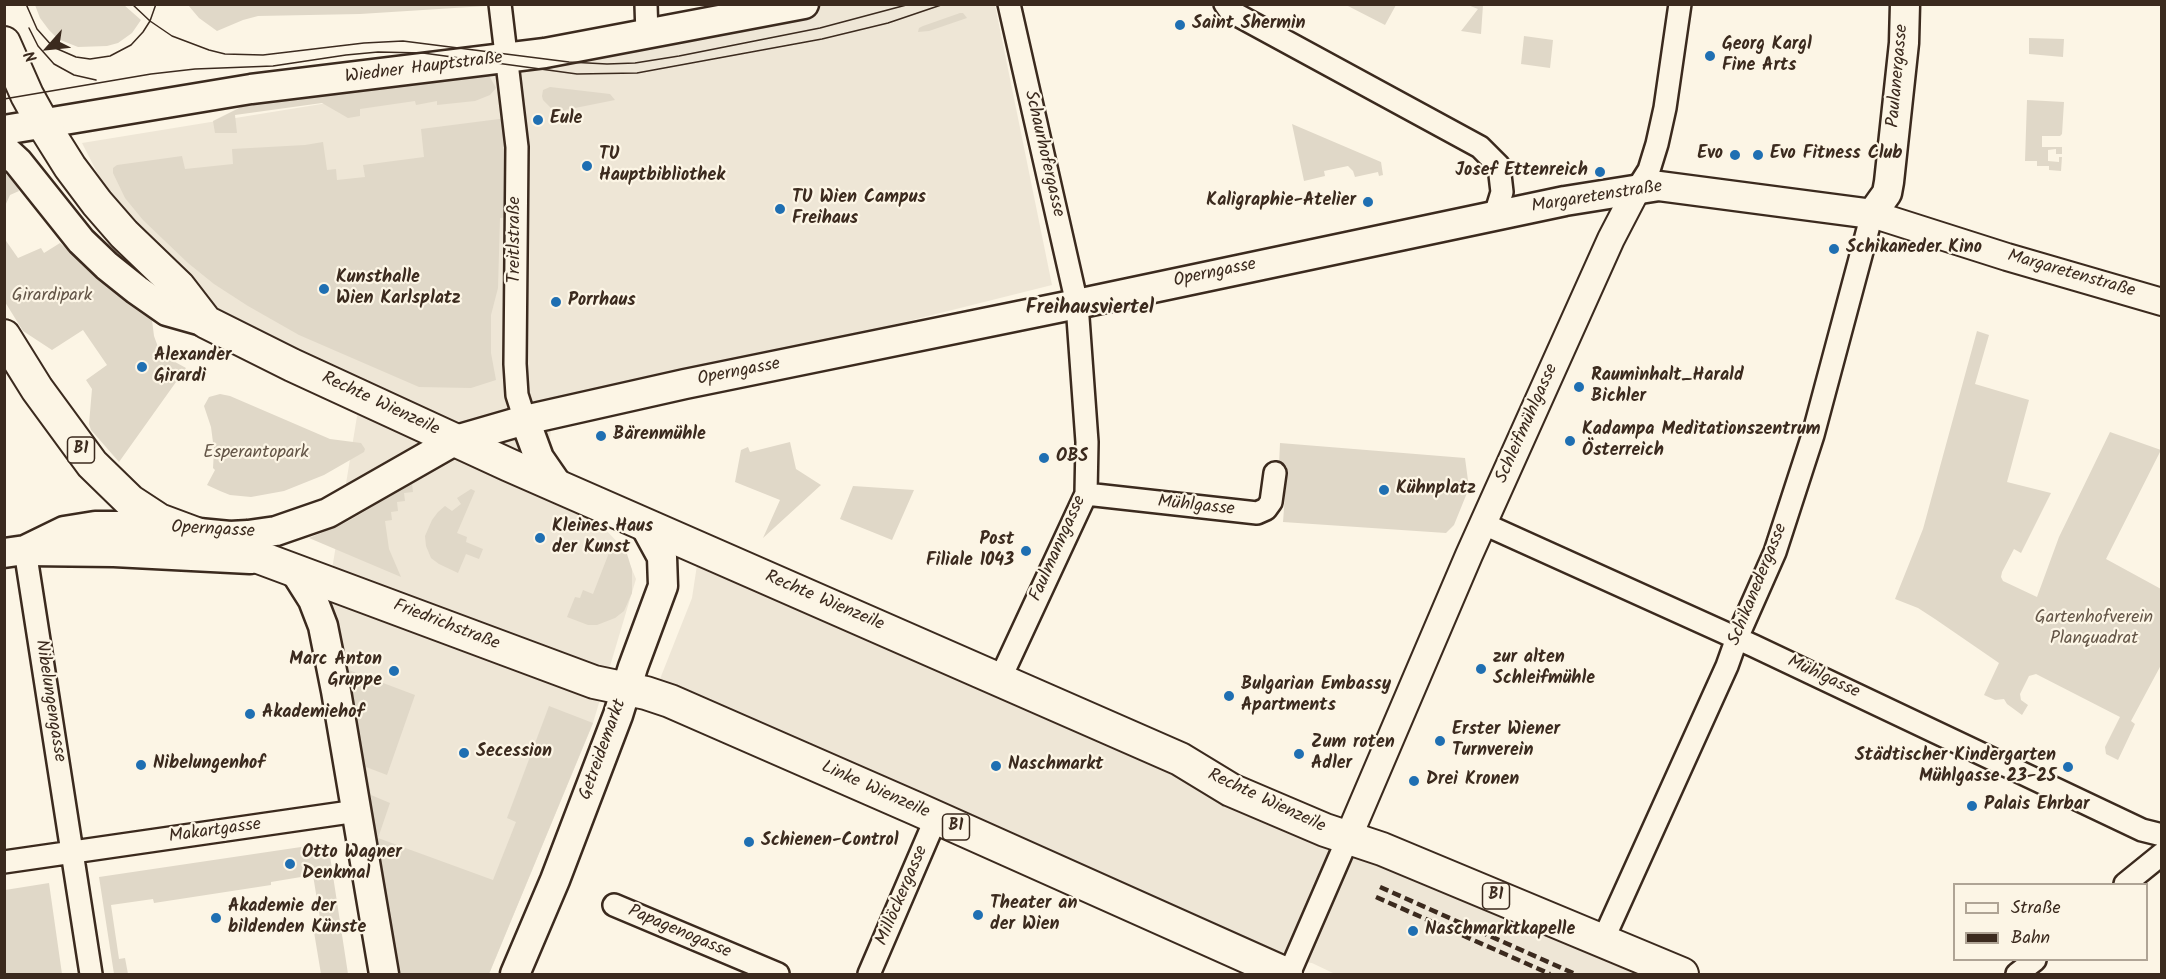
<!DOCTYPE html>
<html>
<head>
<meta charset="utf-8">
<style>
  body { margin:0 }
  #map { position:relative; width:2166px; height:979px; overflow:hidden; background:#fcf5e5; font-family:Kalam,sans-serif }
  canvas { display:block }
  .frame { position:absolute; inset:0; border:6px solid #3b2a1e; pointer-events:none }
  .legend { position:absolute; left:1953px; top:883px; width:195px; height:78px; box-sizing:border-box; background:#fcf5e5; border:2px solid #afa495; margin:0; padding:8px 10px; list-style:none; font-size:18px; color:#3b2a1e }
  .legend li { display:flex; align-items:center; gap:12px; height:30px }
  .legend b { width:30px; border:2px solid #afa495 }
  .north { position:absolute; left:18px; top:18px; width:60px; height:60px; -webkit-text-stroke:4px #fcf5e5; paint-order:stroke; rotate:243deg; font-size:16px; font-weight:700; line-height:24px; text-align:center; color:#3b2a1e }
  .north::after { content:''; display:block; margin:auto; width:21px; height:27px; background:#3b2a1e; clip-path:polygon(50% 0,100% 100%,50% 72%,0 100%) }
</style>
</head>
<body>
<div id="map">
<canvas width="2166" height="979"></canvas>
<div class="frame"></div>
<ul class="legend">
<li><b style="height:8px;background:#fcf5e5"></b>Straße</li>
<li><b style="height:8px;background:#3b2a1e"></b>Bahn</li>
</ul>
<div class="north">N</div>
</div>
<script>
const ctx = document.querySelector('canvas').getContext('2d');
ctx.lineJoin = 'round';
function paint(path, color) {
  ctx.fillStyle = color;
  ctx.fill(path, 'evenodd');
}
function shape(rows) {
  const path = new Path2D();
  for (const r of rows) {
    path.moveTo(r[0], r[1]);
    for (let i = 2; i < r.length; i += 2) path.lineTo(r[i], r[i + 1]);
  }
  return path;
}
function stroke(path, color, width, dash) {
  ctx.strokeStyle = color;
  ctx.lineWidth = width;
  ctx.lineCap = dash ? 'butt' : 'round';
  ctx.setLineDash(dash || []);
  ctx.stroke(path);
}
function write(font, color, halo, rows, align = 'center') {
  ctx.font = font + ' Kalam,sans-serif';
  ctx.lineWidth = 4.5;
  ctx.setLineDash([]);
  ctx.textBaseline = 'middle';
  ctx.strokeStyle = halo;
  ctx.fillStyle = color;
  for (const [text, x, y, turn = 0] of rows) {
    ctx.save();
    ctx.translate(x, y);
    ctx.rotate((+turn || 0) * Math.PI / 180);
    ctx.textAlign = isNaN(turn) ? turn : align;
    if (halo) ctx.strokeText(text, 0, 0);
    ctx.fillText(text, 0, 0);
    ctx.restore();
  }
}
const built = shape([
  [825,5,995,5,1052,285,553,410,547,468,623,548,636,579,593,723,489,974,395,974,346,669,328,594,359,404,202,308,121,219,82,143,628,54],
  [700,545,1664,974,1335,974,1312,963,1289,961,658,684,692,598]
]);
const green = shape([
  [35,5,124,5,141,20,132,33,118,43,107,46,78,47,58,39,49,30,40,18],
  [486,5,486,6,360,14,258,16,243,20,217,31,199,18,188,5],
  [1346,5,1396,4,1396,5,1385,25],
  [1468,5,1483,5,1481,34,1461,31,1478,9],
  [960,13,963,13,967,18,929,31,918,32,919,28,923,26],
  [1524,36,1553,40,1550,68,1521,64],
  [2029,38,2064,39,2063,57,2029,54],
  [487,72,496,88,490,95,475,101,437,105,437,101,416,105,415,101,360,109,360,116,348,118,322,103,235,115,237,133,215,133,213,121,241,107,271,101],
  [550,87,610,94,615,100,555,112,543,100,542,96,543,90],
  [2027,100,2064,102,2062,134,2060,136,2042,136,2042,147,2062,147,2062,154,2056,154,2056,149,2048,150,2048,161,2059,162,2059,157,2062,157,2061,171,2049,170,2049,166,2037,166,2037,161,2025,161],
  [507,118,509,217,500,218,498,288,491,315,491,353,496,380,471,388,419,387,299,335,248,306,214,284,188,263,143,220,125,198,113,173,113,168,117,165,182,156,185,169,233,164,232,149,305,145,323,142,327,170,336,169,337,180,365,177,363,165,424,157,421,129],
  [1292,124,1381,162,1383,175,1379,176,1378,172,1355,177,1353,171,1348,166,1324,171,1325,176,1304,181],
  [5,173,17,186,19,191,10,195,5,206],
  [4,238,18,258,41,248,44,253,60,243,117,294,152,320,154,336,158,347,166,357,186,368,119,462,91,430,89,424,92,389,86,380,107,365,83,330,52,350,23,331,5,302],
  [1977,331,1989,335,1975,384,2029,400,2007,482,2051,493,2021,553,2014,549,2002,572,2001,577,2003,581,2037,597,2059,537,2110,432,2161,450,2106,559,2161,589,2161,665,2131,721,2135,724,2118,760,2106,754,2105,747,2120,717,2036,674,2029,676,2020,694,2021,700,2028,705,2022,715,2007,704,2004,699,1995,700,1984,695,1999,663,1935,619,1918,608,1895,599,1923,529],
  [220,394,230,396,330,439,361,443,365,449,364,452,324,475,284,491,251,497,230,495,220,491,207,485,215,470,213,468,214,450,211,427,204,406,209,397],
  [790,442,796,469,821,485,763,538,780,500,735,482,741,450,748,447,750,452],
  [1280,443,1465,458,1469,488,1454,525,1446,533,1283,522,1287,467,1279,466],
  [412,483,413,492,404,493,405,501,397,502,398,511,391,512,392,520,385,521,389,549,401,577,309,538,347,522],
  [853,486,914,490,892,540,840,519],
  [471,489,475,491,457,533,467,537,466,542,483,549,479,559,466,554,458,573,439,564,431,558,426,546,425,536,432,520,438,512,445,506,452,511,461,504,457,498],
  [612,545,621,549,627,554,632,570,632,593,624,611,615,618,597,625,588,625,567,617,575,597,580,598,583,590,593,594],
  [346,669,415,695,387,775,366,767,371,795,390,803,378,838,493,880,516,822,507,818,549,706,593,723,489,974,395,974],
  [328,843,348,974,321,974,314,932,322,931,313,875,271,882,271,885,154,903,153,899,111,905,119,959,125,958,128,974,114,974,99,877],
  [49,883,62,974,5,974,5,890]
]);
const minor = shape([
  [500,4,517,147,515,364,517,395,525,420],
  [646,4,647,35],
  [1225,4,1230,11,1480,147,1499,166,1502,192,1495,215],
  [1637,189,1649,170,1657,144,1665,108,1680,4],
  [1086,494,1257,513,1266,509,1271,502,1275,473],
  [1484,524,1754,646,2142,830,2162,835],
  [25,550,91,974],
  [1000,679,1086,494,1087,442,1077,304,1009,4],
  [4,862,357,811],
  [2125,884,2162,854],
  [614,905,778,974],
  [1603,940,1727,666,1737,638,1775,552,1813,435,1872,214],
  [869,974,936,818],
  [1289,974,1348,838],
  [2017,974,2035,960]
]);
const tertiary = shape([
  [1872,214,2007,257,2162,302],
  [1348,838,1469,555,1611,239,1637,189]
]);
const secondary = shape([
  [4,130,251,89,545,53,804,4],
  [4,149,18,162,81,241,107,266,137,290,167,311,206,322],
  [525,420,539,458,559,487],
  [27,551,114,552,250,559],
  [4,553,25,550,64,531,95,526,127,526,230,536,248,535,276,531,328,513,456,440,525,420,685,384,1077,304,1565,201,1659,186,1872,214,1887,193,1889,182,1904,43,1905,4],
  [294,570,313,600,323,626,336,691,384,974],
  [515,974,555,880,618,715,633,667,663,586,662,557,644,524]
]);
const primary = shape([
  [4,43,27,95,43,124,70,167,97,203,124,234,179,287,206,322,292,365,509,465,1180,759,1231,790,1325,830,1382,849,1682,974],
  [4,336,37,389,92,464,130,501,159,520,594,682,646,693,670,701,917,809,1286,974]
]);
const tram = shape([
  [26,4,37,29,53,47,76,57,90,59,110,56,131,45,143,32,150,21,156,4],
  [132,4,150,21,172,36,209,50,225,54,263,55,364,43,403,41,569,62,607,64,635,63,679,56,820,28,910,4],
  [29,28,38,46,54,64,74,75,96,80],
  [4,99,151,74,195,69,273,66,346,55,378,52,423,53,577,74,637,73,822,39,888,23,944,4]
]);
const rail = shape([
  [1380,887,1575,974],
  [1376,897,1550,974]
]);
const markers = [
  [1180,25,6,"#1f6fb2"],
  [1710,56,6,"#1f6fb2"],
  [538,120,6,"#1f6fb2"],
  [1735,155,6,"#1f6fb2"],
  [1758,155,6,"#1f6fb2"],
  [587,166,6,"#1f6fb2"],
  [1600,172,6,"#1f6fb2"],
  [1368,202,6,"#1f6fb2"],
  [780,209,6,"#1f6fb2"],
  [1834,249,6,"#1f6fb2"],
  [324,289,6,"#1f6fb2"],
  [556,302,6,"#1f6fb2"],
  [142,367,6,"#1f6fb2"],
  [1579,387,6,"#1f6fb2"],
  [601,436,6,"#1f6fb2"],
  [1570,441,6,"#1f6fb2"],
  [1044,458,6,"#1f6fb2"],
  [1384,490,6,"#1f6fb2"],
  [540,538,6,"#1f6fb2"],
  [1026,551,6,"#1f6fb2"],
  [1481,669,6,"#1f6fb2"],
  [394,671,6,"#1f6fb2"],
  [1229,696,6,"#1f6fb2"],
  [250,714,6,"#1f6fb2"],
  [1440,741,6,"#1f6fb2"],
  [464,753,6,"#1f6fb2"],
  [1299,754,6,"#1f6fb2"],
  [141,765,6,"#1f6fb2"],
  [996,766,6,"#1f6fb2"],
  [2068,767,6,"#1f6fb2"],
  [1414,781,6,"#1f6fb2"],
  [1972,806,6,"#1f6fb2"],
  [749,842,6,"#1f6fb2"],
  [290,864,6,"#1f6fb2"],
  [978,915,6,"#1f6fb2"],
  [216,918,6,"#1f6fb2"],
  [1413,931,6,"#1f6fb2"]
];
const shields = [
  [81,450,27],
  [956,827,27],
  [1496,896,27]
];
const shieldNames = [
  ["B1",81,450],
  ["B1",956,827],
  ["B1",1496,896]
];
const poiNames = [
  ["Saint Shermin",1192,25],
  ["Georg Kargl",1722,46],
  ["Fine Arts",1722,67],
  ["Eule",550,120],
  ["Evo",1723,155,"right"],
  ["Evo Fitness Club",1770,155],
  ["TU",599,156],
  ["Hauptbibliothek",599,177],
  ["Josef Ettenreich",1588,172,"right"],
  ["TU Wien Campus",792,199],
  ["Freihaus",792,220],
  ["Kaligraphie-Atelier",1356,202,"right"],
  ["Schikaneder Kino",1846,249],
  ["Kunsthalle",336,279],
  ["Wien Karlsplatz",336,300],
  ["Porrhaus",568,302],
  ["Alexander",154,357],
  ["Girardi",154,378],
  ["Rauminhalt_Harald",1591,377],
  ["Bichler",1591,398],
  ["Kadampa Meditationszentrum",1582,431],
  ["Österreich",1582,452],
  ["Bärenmühle",613,436],
  ["OBS",1056,458],
  ["Kühnplatz",1396,490],
  ["Kleines Haus",552,528],
  ["der Kunst",552,549],
  ["Post",1014,541,"right"],
  ["Filiale 1043",1014,562,"right"],
  ["zur alten",1493,659],
  ["Schleifmühle",1493,680],
  ["Marc Anton",382,661,"right"],
  ["Gruppe",382,682,"right"],
  ["Bulgarian Embassy",1241,686],
  ["Apartments",1241,707],
  ["Akademiehof",262,714],
  ["Erster Wiener",1452,731],
  ["Turnverein",1452,752],
  ["Zum roten",1311,744],
  ["Adler",1311,765],
  ["Secession",476,753],
  ["Städtischer Kindergarten",2056,757,"right"],
  ["Mühlgasse 23-25",2056,778,"right"],
  ["Nibelungenhof",153,765],
  ["Naschmarkt",1008,766],
  ["Drei Kronen",1426,781],
  ["Palais Ehrbar",1984,806],
  ["Schienen-Control",761,842],
  ["Otto Wagner",302,854],
  ["Denkmal",302,875],
  ["Theater an",990,905],
  ["der Wien",990,926],
  ["Akademie der",228,908],
  ["bildenden Künste",228,929],
  ["Naschmarktkapelle",1425,931]
];
const streetNames = [
  ["Wiedner Hauptstraße",424,69,-7],
  ["Paulanergasse",1899,76,-85],
  ["Schaurhofergasse",1043,154,77],
  ["Margaretenstraße",1597,198,-9],
  ["Treitlstraße",516,240,-90],
  ["Operngasse",1215,274,-12],
  ["Margaretenstraße",2071,275,16],
  ["Operngasse",739,373,-11],
  ["Rechte Wienzeile",380,405,25],
  ["Schleifmühlgasse",1528,424,-66],
  ["Mühlgasse",1196,507,6],
  ["Operngasse",213,531,3],
  ["Faulmanngasse",1059,549,-66],
  ["Schikanedergasse",1759,585,-68],
  ["Rechte Wienzeile",824,602,23],
  ["Friedrichstraße",446,626,21],
  ["Mühlgasse",1823,678,25],
  ["Nibelungengasse",49,701,81],
  ["Getreidemarkt",604,750,-70],
  ["Linke Wienzeile",875,791,24],
  ["Rechte Wienzeile",1266,802,25],
  ["Makartgasse",215,832,-8],
  ["Millöckergasse",903,896,-67],
  ["Papagenogasse",679,933,23]
];
const parkNames = [
  ["Girardipark",52,297],
  ["Esperantopark",256,454],
  ["Gartenhofverein",2094,619],
  ["Planquadrat",2094,640]
];
const neighbourhoodNames = [
  ["Freihausviertel",1090,310]
];
paint(built, '#eee6d6');
paint(green, '#e0d8c8');
stroke(minor, '#3b2a1e', 26);
stroke(tertiary, '#3b2a1e', 30);
stroke(secondary, '#3b2a1e', 33);
stroke(primary, '#3b2a1e', 36);
stroke(minor, '#fcf5e5', 21);
stroke(tertiary, '#fcf5e5', 26);
stroke(secondary, '#fcf5e5', 28);
stroke(primary, '#fcf5e5', 32);
stroke(tram, '#3b2a1e', 1.5);
stroke(rail, '#3b2a1e', 4.5, [9, 4.5]);
for (const [x, y, r, color] of markers) {
  const dot = new Path2D();
  dot.arc(x, y, r, 0, 2 * Math.PI);
  ctx.fillStyle = color;
  ctx.fill(dot);
  stroke(dot, '#fcf5e5', 2);
}
for (const [x, y, w] of shields) {
  const box = new Path2D();
  box.roundRect(x - w / 2, y - 13, w, 26, 4.5);
  ctx.fillStyle = '#fcf5e5';
  ctx.fill(box);
  stroke(box, '#3b2a1e', 1.5);
}
write('bold 16px', '#3b2a1e', null, shieldNames);
write('bold 18px', '#3b2a1e', '#fcf5e5', poiNames, 'left');
write('18px', '#3b2a1e', '#fcf5e5', streetNames);
write('18px', '#645648', '#fcf5e5', parkNames);
write('bold 20px', '#3b2a1e', '#fcf5e5', neighbourhoodNames);
</script>
</body>
</html>
